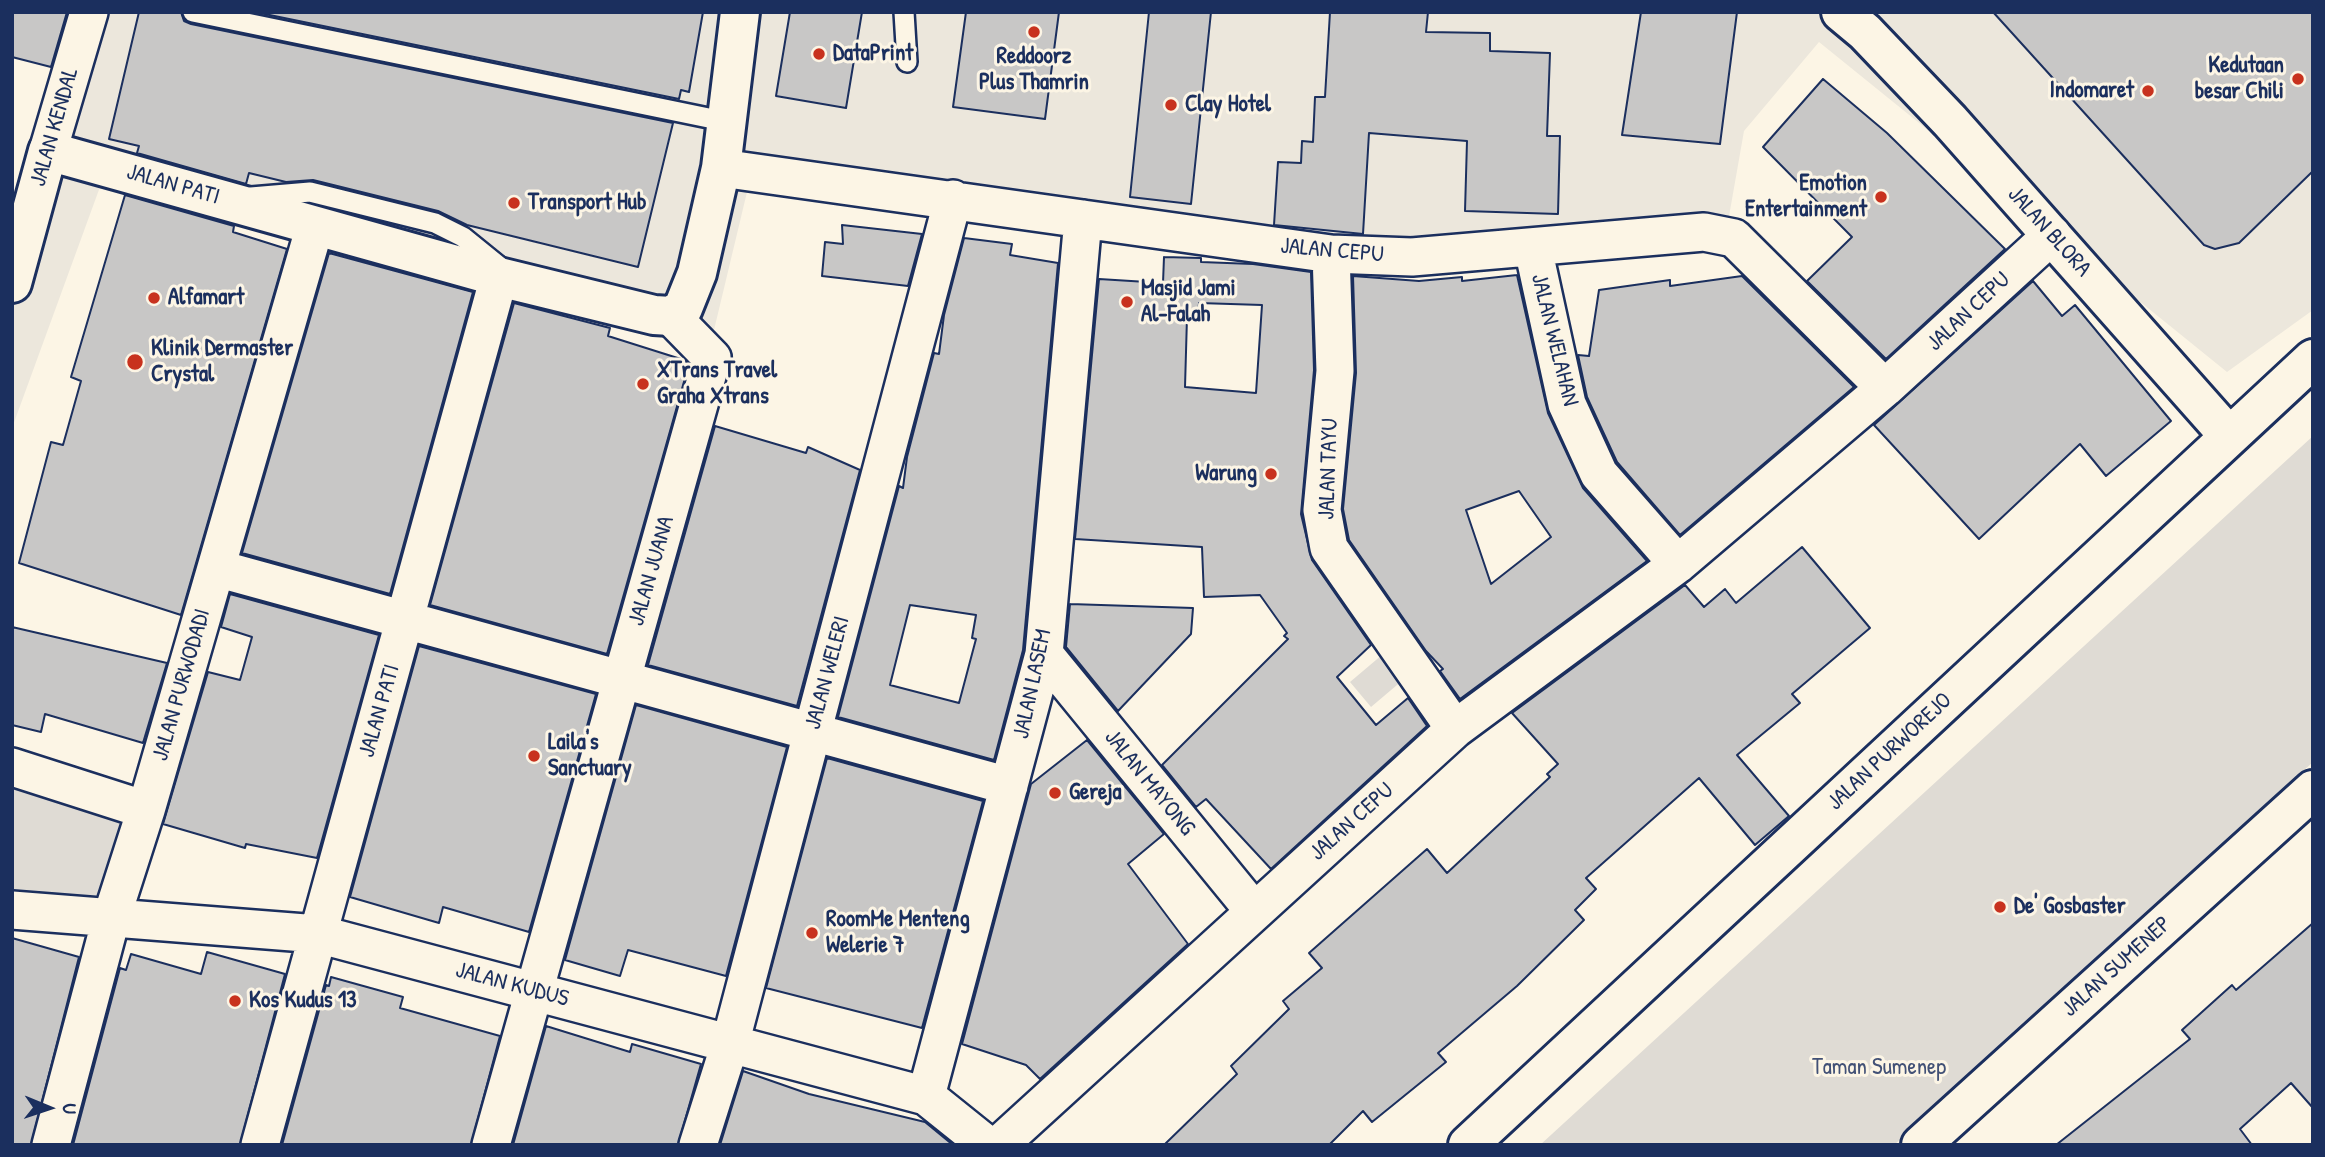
<!DOCTYPE html>
<html>
<head>
<meta charset="utf-8">
<style>
  body { margin:0 }
  #map { position:relative; width:2325px; height:1157px; overflow:hidden; background:#fcf5e5; font-family:"Patrick Hand",sans-serif }
  canvas { display:block }
  .frame { position:absolute; inset:0; border:14px solid #1b2f5e; pointer-events:none }
  .north { position:absolute; left:14px; top:1073px; width:70px; height:70px; -webkit-text-stroke:5px #fcf5e5; paint-order:stroke; rotate:92deg; font-size:19px; font-weight:700; line-height:28px; text-align:center; color:#1b2f5e }
  .north::after { content:''; display:block; margin:auto; width:24px; height:32px; background:#1b2f5e; clip-path:polygon(50% 0,100% 100%,50% 72%,0 100%) }
</style>
</head>
<body>
<div id="map">
<canvas width="2325" height="1157"></canvas>
<div class="frame"></div>
<div class="north">U</div>
</div>
<script>
const ctx = document.querySelector('canvas').getContext('2d');
ctx.lineJoin = 'round';
function paint(path, color) {
  ctx.fillStyle = color;
  ctx.fill(path, 'evenodd');
}
function shape(rows) {
  const path = new Path2D();
  for (const r of rows) {
    path.moveTo(r[0], r[1]);
    for (let i = 2; i < r.length; i += 2) path.lineTo(r[i], r[i + 1]);
  }
  return path;
}
function stroke(path, color, width, dash) {
  ctx.strokeStyle = color;
  ctx.lineWidth = width;
  ctx.lineCap = dash ? 'butt' : 'round';
  ctx.setLineDash(dash || []);
  ctx.stroke(path);
}
function write(font, color, halo, rows, align = 'center') {
  ctx.font = font + ' "Patrick Hand",sans-serif';
  ctx.lineWidth = 6;
  ctx.setLineDash([]);
  ctx.textBaseline = 'middle';
  ctx.strokeStyle = halo;
  ctx.fillStyle = color;
  for (const [text, x, y, turn = 0] of rows) {
    ctx.save();
    ctx.translate(x, y);
    ctx.rotate((+turn || 0) * Math.PI / 180);
    ctx.textAlign = isNaN(turn) ? turn : align;
    if (halo) ctx.strokeText(text, 0, 0);
    ctx.fillText(text, 0, 0);
    ctx.restore();
  }
}
const built = shape([
  [95,12,2313,12,2313,310,2227,372,1819,42,1744,131,1725,239,1332,260,753,167,714,330,671,316,108,165,12,428,12,296]
]);
const green = shape([
  [2313,436,2313,762,1894,1145,1540,1145],
  [1389,649,1410,674,1371,707,1350,682],
  [12,779,129,814,103,904,12,896]
]);
const building = shape([
  [12,12,67,12,51,67,12,57,12,12],
  [139,12,181,12,184,21,191,24,673,123,638,267,467,225,438,211,313,180,286,182,249,173,246,184,137,153,139,146,109,139,139,12],
  [255,12,703,12,689,92,681,90,679,99,255,12],
  [790,12,862,12,846,108,776,96,790,12],
  [966,12,1059,12,1045,119,953,107,966,12],
  [1149,12,1211,12,1191,204,1130,197,1149,12],
  [1330,12,1428,12,1426,32,1490,33,1490,51,1550,53,1547,136,1560,136,1558,214,1465,211,1467,141,1369,133,1363,234,1274,225,1278,162,1301,163,1302,141,1313,142,1315,97,1325,97,1330,12],
  [1641,12,1737,12,1720,144,1622,135,1641,12],
  [1993,12,2313,12,2313,171,2239,243,2215,249,2204,245,1993,12],
  [1823,79,1887,133,2005,249,1886,359,1807,281,1852,237,1763,147,1823,79],
  [125,195,234,226,233,232,287,249,181,615,19,563,51,442,63,445,81,381,71,377,125,195],
  [842,225,922,234,908,286,822,276,825,242,843,244,842,225],
  [964,238,1012,244,1010,255,1058,263,1023,650,994,760,838,717,899,486,903,488,907,457,934,353,939,354,944,315,964,238],
  [910,605,976,615,972,638,976,639,959,703,890,685,910,605],
  [329,253,473,292,390,594,242,553,329,253],
  [1164,257,1201,258,1201,262,1253,264,1311,272,1314,370,1301,514,1312,560,1371,645,1337,677,1376,725,1408,698,1427,726,1271,869,1206,799,1196,807,1162,765,1288,639,1284,636,1287,633,1260,595,1204,597,1202,547,1075,539,1099,279,1163,283,1164,257],
  [1199,303,1262,305,1256,393,1185,387,1187,317,1198,317,1199,303],
  [1517,275,1548,413,1583,488,1647,561,1460,699,1440,671,1443,669,1426,651,1349,540,1343,509,1356,373,1353,276,1419,281,1462,277,1462,281,1517,275],
  [1519,491,1551,537,1491,584,1466,510,1519,491],
  [1742,276,1854,387,1680,535,1617,462,1587,397,1578,355,1589,356,1599,290,1670,280,1670,286,1742,276],
  [2033,281,2062,316,2075,305,2171,421,2106,476,2080,444,1979,539,1874,425,2033,281],
  [514,303,610,328,608,336,684,360,689,364,607,654,430,605,514,303],
  [715,426,806,453,808,447,860,470,797,706,648,665,715,426],
  [1802,547,1870,628,1792,694,1800,703,1737,755,1789,816,1755,845,1699,778,1586,878,1596,889,1575,910,1584,920,1517,986,1438,1053,1446,1062,1372,1122,1363,1111,1329,1145,1164,1145,1237,1074,1231,1066,1289,1009,1283,1001,1322,968,1309,953,1427,849,1447,873,1550,777,1547,774,1558,764,1512,713,1685,585,1704,607,1725,589,1736,603,1802,547],
  [230,594,379,635,317,858,246,844,245,848,163,824,208,672,240,680,252,637,221,627,230,594],
  [1070,604,1193,608,1191,634,1118,711,1066,647,1070,604],
  [12,627,167,663,143,743,45,714,41,732,12,725,12,627],
  [419,646,596,694,529,932,443,907,439,923,350,897,419,646],
  [636,705,787,747,726,976,628,950,620,976,565,960,636,705],
  [1087,740,1164,834,1128,864,1188,944,1040,1079,1026,1065,962,1044,1031,784,1087,740],
  [827,758,983,801,922,1028,766,988,827,758],
  [2313,923,2313,1108,2291,1083,2240,1129,2252,1145,2056,1145,2190,1039,2182,1030,2232,985,2236,990,2313,923],
  [12,938,79,957,31,1145,12,1145,12,938],
  [207,952,285,974,240,1145,73,1145,120,968,126,970,131,954,201,974,207,952],
  [331,977,403,997,400,1008,500,1036,471,1145,282,1145,326,985,329,986,331,977],
  [546,1026,630,1052,632,1044,701,1064,678,1145,513,1145,546,1026],
  [743,1071,809,1094,925,1122,953,1145,720,1145,743,1071]
]);
const lane = shape([
  [193,12,728,122],
  [904,12,907,62],
  [251,197,310,192,435,223,463,237,500,267]
]);
const street = shape([
  [48,151,89,12],
  [721,168,1331,254,1412,257,1704,232,1734,238,1885,388],
  [1533,248,1567,404,1599,474,1678,564],
  [1331,254,1335,371,1322,510,1329,548,1455,729],
  [216,568,1009,786],
  [1044,654,1254,911],
  [12,767,146,810],
  [12,910,318,934,926,1096,987,1145],
  [926,1096,1044,654,1083,219],
  [51,1145,111,919,146,810,315,226],
  [260,1145,499,277],
  [491,1145,712,358,671,316],
  [698,1145,730,1044,953,199],
  [999,1145,1455,729,1678,564,1885,388,2052,235]
]);
const secondary = shape([
  [1841,12,1865,32,1950,121,2229,436],
  [12,283,48,151,499,277,654,315,671,316,683,308,697,273,721,168,740,12],
  [1468,1145,2313,359],
  [1921,1145,2313,790]
]);
const markers = [
  [1034,32,7,"#c8321e"],
  [819,54,7,"#c8321e"],
  [2298,79,7,"#c8321e"],
  [2148,91,7,"#c8321e"],
  [1171,105,7,"#c8321e"],
  [1881,197,7,"#c8321e"],
  [514,203,7,"#c8321e"],
  [154,298,7,"#c8321e"],
  [1127,302,7,"#c8321e"],
  [135,362,9,"#c8321e"],
  [643,384,7,"#c8321e"],
  [1271,474,7,"#c8321e"],
  [534,756,7,"#c8321e"],
  [1055,793,7,"#c8321e"],
  [2000,907,7,"#c8321e"],
  [812,933,7,"#c8321e"],
  [235,1001,7,"#c8321e"]
];
const poiNames = [
  ["DataPrint",833,54],
  ["Reddoorz",1034,57,"center"],
  ["Plus Thamrin",1034,83,"center"],
  ["Kedutaan",2284,66,"right"],
  ["besar Chili",2284,92,"right"],
  ["Indomaret",2134,91,"right"],
  ["Clay Hotel",1185,105],
  ["Emotion",1867,184,"right"],
  ["Entertainment",1867,210,"right"],
  ["Transport Hub",528,203],
  ["Masjid Jami",1141,289],
  ["Al-Falah",1141,315],
  ["Alfamart",168,298],
  ["Klinik Dermaster",151,349],
  ["Crystal",151,375],
  ["XTrans Travel",657,371],
  ["Graha Xtrans",657,397],
  ["Warung",1257,474,"right"],
  ["Laila's",548,743],
  ["Sanctuary",548,769],
  ["Gereja",1069,793],
  ["De' Gosbaster",2014,907],
  ["RoomMe Menteng",826,920],
  ["Welerie 7",826,946],
  ["Kos Kudus 13",249,1001]
];
const streetNames = [
  ["JALAN KENDAL",55,127,-74],
  ["JALAN PATI",173,185,16],
  ["JALAN BLORA",2049,232,48],
  ["JALAN CEPU",1332,251,5],
  ["JALAN CEPU",1969,312,-43],
  ["JALAN WELAHAN",1554,340,76],
  ["JALAN TAYU",1329,469,-88],
  ["JALAN JUANA",652,571,-74],
  ["JALAN WELERI",828,673,-75],
  ["JALAN LASEM",1033,684,-78],
  ["JALAN PURWODADI",182,685,-74],
  ["JALAN PATI",380,711,-74],
  ["JALAN PURWOREJO",1890,752,-43],
  ["JALAN MAYONG",1149,783,51],
  ["JALAN CEPU",1352,822,-42],
  ["JALAN SUMENEP",2117,967,-42],
  ["JALAN KUDUS",512,985,15]
];
const parkNames = [
  ["Taman Sumenep",1879,1068]
];
paint(built, '#ece7dc');
paint(green, '#dfdbd4');
paint(building, '#c8c7c6');
stroke(building, '#1b2f5e', 2);
stroke(lane, '#1b2f5e', 24);
stroke(street, '#1b2f5e', 42);
stroke(secondary, '#1b2f5e', 44);
stroke(lane, '#fcf5e5', 19);
stroke(street, '#fcf5e5', 37);
stroke(secondary, '#fcf5e5', 38);
for (const [x, y, r, color] of markers) {
  const dot = new Path2D();
  dot.arc(x, y, r, 0, 2 * Math.PI);
  ctx.fillStyle = color;
  ctx.fill(dot);
  stroke(dot, '#fcf5e5', 2.5);
}
write('bold 23px', '#1b2f5e', '#fcf5e5', poiNames, 'left');
write('23px', '#1b2f5e', '#fcf5e5', streetNames);
write('23px', '#425176', '#fcf5e5', parkNames);
</script>
</body>
</html>
